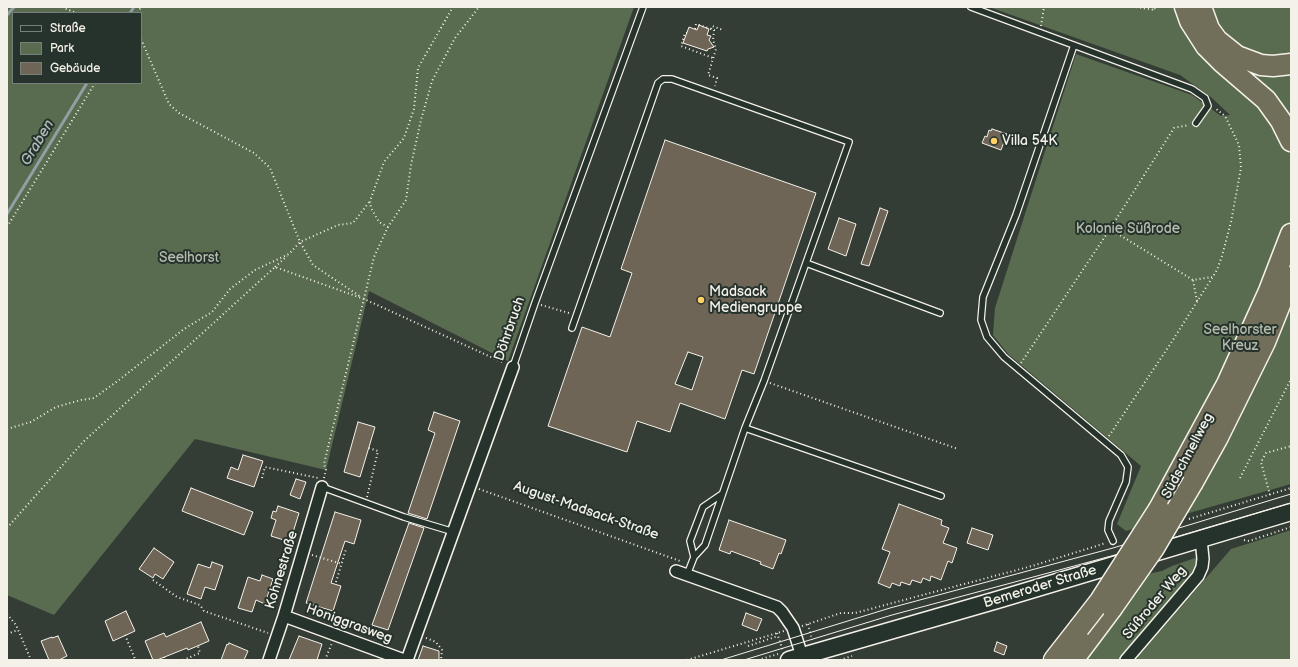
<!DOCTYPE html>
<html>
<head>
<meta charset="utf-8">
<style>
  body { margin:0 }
  #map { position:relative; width:1298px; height:667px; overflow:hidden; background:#343d35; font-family:"Balsamiq Sans",sans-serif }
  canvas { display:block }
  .frame { position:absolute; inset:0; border:8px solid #f4f1e8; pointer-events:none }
  .legend { position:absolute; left:12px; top:12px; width:130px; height:72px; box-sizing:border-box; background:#26332d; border:1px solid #787f78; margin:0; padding:5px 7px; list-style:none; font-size:12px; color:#f4f1e8 }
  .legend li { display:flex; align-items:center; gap:8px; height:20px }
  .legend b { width:20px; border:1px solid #787f78 }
</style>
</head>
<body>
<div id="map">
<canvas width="1298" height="667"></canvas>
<div class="frame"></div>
<ul class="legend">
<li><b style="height:5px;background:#26332d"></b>Straße</li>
<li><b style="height:11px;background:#596c4f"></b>Park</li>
<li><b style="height:11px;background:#6e6557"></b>Gebäude</li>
</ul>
</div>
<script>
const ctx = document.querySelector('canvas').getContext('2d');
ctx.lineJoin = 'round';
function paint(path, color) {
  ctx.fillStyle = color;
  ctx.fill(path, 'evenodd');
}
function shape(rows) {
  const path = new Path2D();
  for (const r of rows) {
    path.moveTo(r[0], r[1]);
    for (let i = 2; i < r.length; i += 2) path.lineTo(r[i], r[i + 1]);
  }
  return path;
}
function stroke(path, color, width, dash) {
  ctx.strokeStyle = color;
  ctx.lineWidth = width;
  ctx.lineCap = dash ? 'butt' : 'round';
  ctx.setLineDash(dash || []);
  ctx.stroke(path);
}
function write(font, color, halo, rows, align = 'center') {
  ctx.font = font + ' "Balsamiq Sans",sans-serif';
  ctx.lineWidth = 4;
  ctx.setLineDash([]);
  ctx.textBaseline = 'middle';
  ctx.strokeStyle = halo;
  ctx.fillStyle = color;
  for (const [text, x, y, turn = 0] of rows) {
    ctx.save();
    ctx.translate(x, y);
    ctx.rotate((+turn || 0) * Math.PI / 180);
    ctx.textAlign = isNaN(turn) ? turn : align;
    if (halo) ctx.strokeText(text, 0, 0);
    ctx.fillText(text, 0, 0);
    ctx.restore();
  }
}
const green = shape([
  [7,7,634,7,508,361,369,291,326,470,195,439,54,615,7,595],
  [13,13,141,13,141,83,13,83],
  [989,7,1291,7,1291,484,1126,531,1117,524,1141,466,1008,354,993,335,995,308,1076,54,1192,95,1221,116,1230,115,1212,98,1180,75],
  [1291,530,1291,660,1139,660,1137,658,1231,549],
  [1198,557,1199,561,1194,575,1120,660,1083,660,1111,625,1115,623,1120,616,1118,614,1148,574,1162,571,1172,566]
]);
const stream = shape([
  [130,13,134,7],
  [7,15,14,7],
  [7,214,87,83]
]);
const building = shape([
  [699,25,709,29,707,35,711,36,709,40,714,47,708,49,707,51,683,43,689,27,697,30,699,25],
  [992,129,1007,134,1001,150,982,143,985,136,987,137,989,130,991,131,992,129],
  [665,140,816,193,754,374,742,370,725,419,680,403,670,432,637,421,627,452,548,426,582,327,610,337,632,273,621,269,665,140],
  [688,352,703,357,692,390,675,384,688,352],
  [880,208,888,211,869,266,861,264,880,208],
  [839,218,856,224,846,256,828,249,839,218],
  [434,412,460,421,427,519,408,513,435,433,428,430,434,412],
  [358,422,375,427,360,477,344,472,358,422],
  [243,455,263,461,254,487,227,478,231,467,238,470,243,455],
  [296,479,306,482,300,499,290,495,296,479],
  [191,488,253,512,244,535,182,511,191,488],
  [899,504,942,520,941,525,949,528,943,543,957,548,952,563,948,561,941,580,931,576,930,581,923,578,921,583,912,580,910,585,901,582,900,586,892,583,890,588,878,583,890,552,882,549,899,504],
  [278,506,299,513,290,542,271,536,276,520,271,518,273,511,276,512,278,506],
  [335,512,361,520,354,544,345,541,331,583,341,586,333,611,306,603,335,512],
  [729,520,786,540,781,554,779,553,773,569,760,564,761,562,731,551,730,554,719,550,729,520],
  [409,523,424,528,388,630,372,625,409,523],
  [972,528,993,535,988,550,967,543,972,528],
  [154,548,174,562,163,579,155,574,153,578,139,569,154,548],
  [212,562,223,566,215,590,205,587,201,599,187,594,198,564,210,568,212,562],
  [262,575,273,579,265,604,256,600,252,612,238,608,248,577,260,581,262,575],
  [126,611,135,631,113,641,105,621,126,611],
  [746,613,762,619,757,631,742,625,746,613],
  [201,622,209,641,188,650,187,648,157,660,153,660,145,641,164,633,166,637,201,622],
  [58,636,67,656,59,660,49,660,41,641,52,637,52,638,58,636],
  [299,636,322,644,317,660,289,660,299,636],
  [997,642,1007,646,1004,655,994,651,997,642],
  [229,643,248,651,244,660,221,660,227,644,228,645,229,643],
  [423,646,439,651,439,660,418,660,423,646]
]);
const path = shape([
  [62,7,76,13],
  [1136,7,1155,10,1154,7],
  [138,13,141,7],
  [1041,26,1044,7],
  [695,29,696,24,714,30,713,40,716,49,708,75,717,78,715,86],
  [711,29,712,26,723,30],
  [687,33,685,33,681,46,713,58],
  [141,39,169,104,179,113,254,153,270,168,300,242,313,265,361,297],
  [7,227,95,83],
  [388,227,379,222,371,208,370,201,384,162,404,138,414,109,418,68,453,7],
  [1110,229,1193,280],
  [275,267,287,256],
  [1197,301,1193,280,1212,277],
  [541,305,569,313],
  [1021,363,1110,229,1174,128,1189,125],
  [770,383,958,449],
  [7,429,31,422,56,407,81,400,94,398,119,380,184,329,212,312,230,289,255,270,289,254,300,242,338,225,353,223,370,201],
  [1109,436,1171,343,1217,270,1222,256,1231,222,1241,168,1239,145,1225,116,1215,108],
  [262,478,265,467,318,478],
  [324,478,326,470,324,464,374,257,388,227,406,200,411,165,421,120,432,81,455,38,479,7],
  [1240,478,1291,379],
  [479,489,680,561],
  [1270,495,1261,462,1266,453,1291,446],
  [367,497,378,451,369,448],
  [1189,519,1291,488],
  [7,528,83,442,275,267,364,299,504,363],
  [1244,540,1249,541,1291,527],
  [312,555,342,564],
  [153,580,177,597,200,605,204,611,268,633],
  [336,582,346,549],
  [7,614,16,625,31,660],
  [808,624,812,640],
  [802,626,841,613,855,613,1032,566,1106,543],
  [777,633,783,651],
  [7,634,18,630],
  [125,635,135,659,136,660],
  [426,638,436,642,442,650,441,660],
  [748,646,778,636],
  [164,657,165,660],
  [183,660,200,653,198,646],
  [325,660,332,643],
  [687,660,784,631],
  [758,660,778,654],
  [840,660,852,656]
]);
const lane = shape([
  [971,7,1192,89,1205,98,1208,106,1196,123],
  [1074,45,1016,215,983,297,981,320,987,337,1004,357,1121,455,1128,467,1126,482,1109,521,1108,530,1113,541],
  [806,263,940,313],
  [572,328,658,83,663,79,672,79,849,142,764,381,745,428,705,545,694,557,687,575],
  [513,367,535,303,643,7],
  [745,428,941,496],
  [322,487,404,517,454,532],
  [694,557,690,541,703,507,722,494]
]);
const street = shape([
  [676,571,777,607,782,612,793,628,802,656],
  [284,616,404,660],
  [269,660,284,616,322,487],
  [407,660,513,367],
  [1126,660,1198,576,1202,567,1203,559,1201,539]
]);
const secondary = shape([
  [789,660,997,600,1291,512]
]);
const highway = shape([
  [1185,7,1190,21,1206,46,1223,63,1266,100,1281,121,1291,141],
  [1201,7,1209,29,1217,40,1237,56,1261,65,1273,66,1291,64],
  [1193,482,1217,439,1265,342,1291,277],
  [1159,509,1227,384,1269,291,1291,234],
  [1054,660,1079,628],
  [1073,660,1112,608]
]);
const tram = shape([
  [721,660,890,608,1113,548,1291,494],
  [744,660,892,615,1115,555,1291,503]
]);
const highwayBridge = shape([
  [1112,608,1154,548,1193,482],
  [1079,628,1100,601,1159,509]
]);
const markers = [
  [994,141,4,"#ffd166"],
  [701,300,4,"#ffd166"]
];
const poiNames = [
  ["Villa 54K",1002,141],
  ["Madsack",709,292],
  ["Mediengruppe",709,308]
];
const parkNames = [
  ["Kolonie Süßrode",1128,229],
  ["Seelhorst",189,258],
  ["Seelhorster",1240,330],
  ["Kreuz",1240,346]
];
const streetNames = [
  ["Döhrbruch",510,329,-71],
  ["Südschnellweg",1188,456,-62],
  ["August-Madsack-Straße",586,511,19],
  ["Kohnestraße",282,570,-73],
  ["Bemeroder Straße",1040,587,-17],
  ["Süßroder Weg",1155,603,-50],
  ["Honiggrasweg",349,624,20]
];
const waterNames = [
  ["Graben",38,143,-59]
];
paint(green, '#596c4f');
stroke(stream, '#909fa2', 3);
paint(building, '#6e6557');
stroke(building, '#f4f1e8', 1);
stroke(lane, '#f4f1e8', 8);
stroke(street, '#f4f1e8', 14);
stroke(secondary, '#f4f1e8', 19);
stroke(highway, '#f4f1e8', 23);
stroke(path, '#f4f1e8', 2, [1, 3]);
stroke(lane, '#26332d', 5.5);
stroke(street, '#26332d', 11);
stroke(secondary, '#26332d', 16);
stroke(highway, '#716e59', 20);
stroke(tram, '#f4f1e8', 1);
stroke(highwayBridge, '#f4f1e8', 23, []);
stroke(highwayBridge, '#716e59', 20);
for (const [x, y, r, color] of markers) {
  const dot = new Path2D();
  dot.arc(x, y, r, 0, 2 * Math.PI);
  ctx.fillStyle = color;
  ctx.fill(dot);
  stroke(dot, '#26332d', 1.5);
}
write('14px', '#f4f1e8', '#26332d', poiNames, 'left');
write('14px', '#b6bcab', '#26332d', parkNames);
write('14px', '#f4f1e8', '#26332d', streetNames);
write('italic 15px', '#b1bbb9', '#26332d', waterNames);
</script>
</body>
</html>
